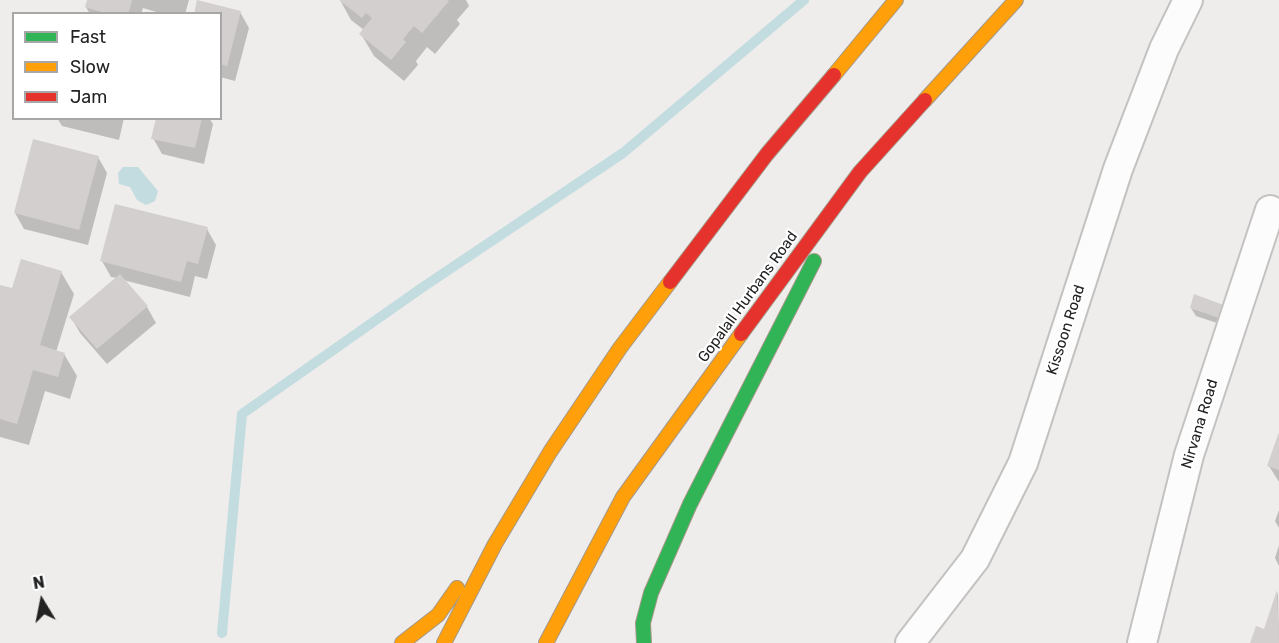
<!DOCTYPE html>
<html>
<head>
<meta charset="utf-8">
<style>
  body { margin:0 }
  #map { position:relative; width:1279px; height:643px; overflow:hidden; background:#efedeb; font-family:Rubik,sans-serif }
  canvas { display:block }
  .legend { position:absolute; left:12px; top:12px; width:210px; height:108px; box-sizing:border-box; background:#fff; border:2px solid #a7a7a7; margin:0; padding:8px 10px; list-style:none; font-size:18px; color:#222 }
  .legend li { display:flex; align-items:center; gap:12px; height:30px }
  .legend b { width:30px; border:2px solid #a7a7a7 }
  .north { position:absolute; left:12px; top:571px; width:60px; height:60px; -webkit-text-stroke:4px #fff; paint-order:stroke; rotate:350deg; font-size:16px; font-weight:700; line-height:24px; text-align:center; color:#222 }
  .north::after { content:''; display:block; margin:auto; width:21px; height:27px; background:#222; clip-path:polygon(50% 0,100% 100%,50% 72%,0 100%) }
</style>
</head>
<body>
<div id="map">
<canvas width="1279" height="643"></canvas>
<ul class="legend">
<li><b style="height:8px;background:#30b455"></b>Fast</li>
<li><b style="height:8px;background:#ff9f0a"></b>Slow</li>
<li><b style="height:8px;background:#e5322d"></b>Jam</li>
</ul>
<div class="north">N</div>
</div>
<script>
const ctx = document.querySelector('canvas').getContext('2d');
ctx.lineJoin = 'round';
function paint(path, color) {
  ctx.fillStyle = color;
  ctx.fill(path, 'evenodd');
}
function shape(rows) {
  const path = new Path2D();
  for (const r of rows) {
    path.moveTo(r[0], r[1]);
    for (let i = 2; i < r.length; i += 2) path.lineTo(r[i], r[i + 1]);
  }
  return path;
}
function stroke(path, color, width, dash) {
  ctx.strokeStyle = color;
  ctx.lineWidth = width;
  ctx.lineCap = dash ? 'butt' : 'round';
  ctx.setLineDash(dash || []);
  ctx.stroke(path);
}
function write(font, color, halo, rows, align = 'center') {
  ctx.font = font + ' Rubik,sans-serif';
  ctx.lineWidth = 4.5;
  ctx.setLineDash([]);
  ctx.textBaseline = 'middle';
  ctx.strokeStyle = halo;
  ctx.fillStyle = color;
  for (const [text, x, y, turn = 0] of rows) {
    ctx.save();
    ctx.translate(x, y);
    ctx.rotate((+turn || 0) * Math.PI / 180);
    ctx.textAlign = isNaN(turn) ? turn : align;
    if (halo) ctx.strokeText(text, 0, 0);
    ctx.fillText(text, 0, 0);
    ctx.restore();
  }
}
const water = shape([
  [123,167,138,167,158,191,155,201,146,205,137,200,130,187,119,184,118,173]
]);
const shadow = shape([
  [88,0,189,0,185,14,163,14,143,8,141,14,90,14,86,7],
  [340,0,466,0,469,6,457,20,460,24,435,54,427,47,416,61,418,65,404,81,374,56,361,34,364,30,351,20],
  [240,12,249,28,235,81,220,77,220,14],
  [57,118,124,118,119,140,62,126],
  [157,118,209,118,213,124,204,164,162,154,153,138],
  [98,157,107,173,88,245,24,229,15,213],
  [207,229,216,245,207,279,195,276,190,297,123,280,147,307,156,323,107,364,80,333,71,317,117,278,111,277,102,261],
  [61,272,74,294,56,352,64,354,77,376,70,399,45,391,29,445,0,437,0,286,13,290],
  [1225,307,1226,326,1196,316,1191,308],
  [1279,435,1279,482,1269,466],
  [1279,510,1279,528,1275,521],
  [1279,545,1279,566,1275,558],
  [1278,592,1279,643,1252,643,1265,630]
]);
const stream = shape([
  [222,633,242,414,423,287,623,153,804,0]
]);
const building = shape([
  [87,0,132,0,128,14,108,14,85,7],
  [197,0,241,11,227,66,220,64,220,14,194,14],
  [339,0,447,0,449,1,422,33,414,26,403,39,406,42,391,60,359,34,372,18,366,13,362,18],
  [156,118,202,118,195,148,151,139],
  [33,139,99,156,79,230,14,213],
  [115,204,208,227,198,264,187,261,181,282,100,261],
  [21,259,62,271,40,345,65,353,58,377,33,370,17,424,0,419,0,285,12,288],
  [120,274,148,306,97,349,69,317],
  [1194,294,1226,306,1222,319,1190,308],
  [1279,432,1279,470,1267,466],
  [1277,590,1279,643,1250,643,1256,626,1264,629]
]);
const street = shape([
  [910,643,975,559,1023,463,1118,169,1164,49,1188,0],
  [1142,643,1189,455,1270,210]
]);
const fast = shape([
  [644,643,643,623,651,593,690,504,814,261]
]);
const slow = shape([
  [834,75,896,0],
  [925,100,1016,0],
  [402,643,438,615,457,588],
  [444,643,495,544,550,452,620,348,670,282],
  [546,643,623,497,741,334]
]);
const jam = shape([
  [670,282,767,154,834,75],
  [741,334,860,172,925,100]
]);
const streetNames = [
  ["Gopalall Hurbans Road",748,297,-54],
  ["Kissoon Road",1066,330,-72],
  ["Nirvana Road",1200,424,-73]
];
paint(water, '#c2dcdf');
paint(shadow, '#0003');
stroke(stream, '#c2dcdf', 10);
paint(building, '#d2cfce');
stroke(street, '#c3c2c1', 32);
stroke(fast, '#a49889', 16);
stroke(slow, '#a49889', 16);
stroke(jam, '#a49889', 16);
stroke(street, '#fdfcfc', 28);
stroke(fast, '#30b455', 14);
stroke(slow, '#ff9f0a', 14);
stroke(jam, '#e5322d', 14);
write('15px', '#222', '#fff', streetNames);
</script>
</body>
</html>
